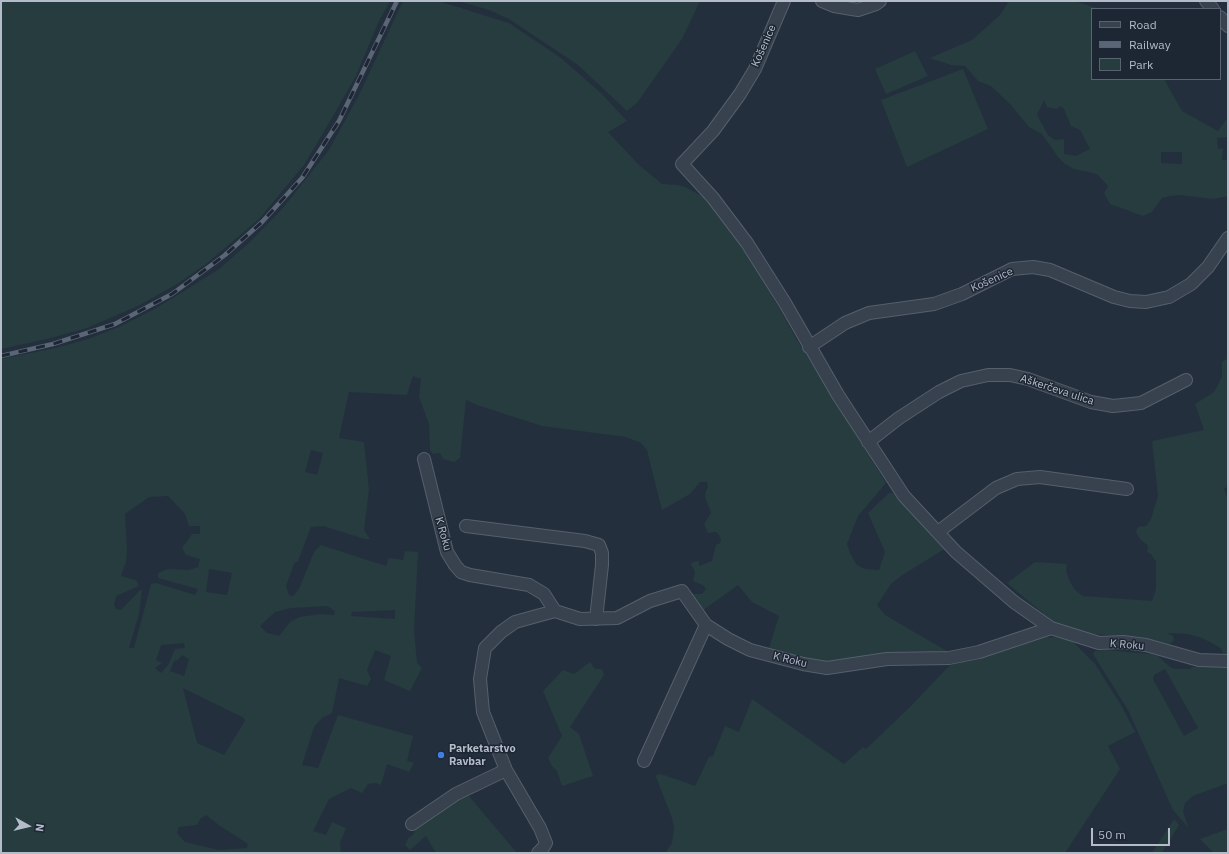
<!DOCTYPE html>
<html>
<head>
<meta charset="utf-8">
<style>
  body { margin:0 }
  #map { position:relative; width:1229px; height:854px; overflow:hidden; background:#242f3e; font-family:"IBM Plex Sans",sans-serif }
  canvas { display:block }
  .frame { position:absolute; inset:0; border:2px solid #b4bcc9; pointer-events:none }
  .legend { position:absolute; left:1091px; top:8px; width:130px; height:72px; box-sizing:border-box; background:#1d2633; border:1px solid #59626f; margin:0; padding:5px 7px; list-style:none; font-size:12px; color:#b4bcc9 }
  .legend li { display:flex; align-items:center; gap:8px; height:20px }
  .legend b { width:20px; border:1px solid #59626f }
  .north { position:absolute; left:8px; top:806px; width:40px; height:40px; -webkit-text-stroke:3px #1d2633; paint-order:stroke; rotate:98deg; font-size:11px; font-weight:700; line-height:16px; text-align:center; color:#b4bcc9 }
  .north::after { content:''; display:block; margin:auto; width:14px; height:18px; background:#b4bcc9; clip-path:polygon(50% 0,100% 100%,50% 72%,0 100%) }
  .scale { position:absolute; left:1091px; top:828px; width:79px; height:18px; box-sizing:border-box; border:2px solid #b4bcc9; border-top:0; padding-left:5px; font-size:12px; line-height:14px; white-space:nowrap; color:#b4bcc9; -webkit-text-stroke:3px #1d2633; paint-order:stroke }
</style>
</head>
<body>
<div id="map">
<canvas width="1229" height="854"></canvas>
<div class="frame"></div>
<ul class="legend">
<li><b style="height:5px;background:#38414e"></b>Road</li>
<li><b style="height:5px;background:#5a6575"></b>Railway</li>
<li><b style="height:11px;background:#263c3f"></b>Park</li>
</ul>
<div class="north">N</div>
<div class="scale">50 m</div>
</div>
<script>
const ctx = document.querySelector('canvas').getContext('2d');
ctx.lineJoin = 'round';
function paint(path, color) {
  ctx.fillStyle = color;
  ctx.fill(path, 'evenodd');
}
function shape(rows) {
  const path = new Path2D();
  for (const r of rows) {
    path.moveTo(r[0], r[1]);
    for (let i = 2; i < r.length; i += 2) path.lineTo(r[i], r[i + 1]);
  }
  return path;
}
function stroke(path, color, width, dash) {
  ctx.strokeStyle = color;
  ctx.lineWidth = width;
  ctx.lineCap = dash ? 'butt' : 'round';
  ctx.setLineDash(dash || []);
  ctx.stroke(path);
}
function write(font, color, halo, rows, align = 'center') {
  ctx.font = font + ' "IBM Plex Sans",sans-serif';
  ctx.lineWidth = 3;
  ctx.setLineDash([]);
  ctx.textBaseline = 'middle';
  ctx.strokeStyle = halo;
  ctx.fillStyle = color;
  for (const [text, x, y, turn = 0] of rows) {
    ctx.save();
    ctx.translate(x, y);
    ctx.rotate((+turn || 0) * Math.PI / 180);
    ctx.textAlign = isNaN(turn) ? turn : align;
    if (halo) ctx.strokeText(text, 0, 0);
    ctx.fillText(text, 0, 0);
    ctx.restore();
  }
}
const green = shape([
  [1,1,390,1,378,23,356,76,326,128,304,165,259,219,206,264,177,284,140,305,87,328,47,339,1,349],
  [403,1,438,1,499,20,509,23,561,58,602,94,627,121,608,132,639,165,662,184,677,185,685,187,704,197,726,223,751,259,796,338,886,483,858,516,847,544,851,555,857,565,865,569,879,570,885,552,868,513,889,493,894,493,946,548,901,576,891,584,877,605,885,615,952,654,820,664,768,651,779,616,752,602,738,585,702,611,691,594,702,594,706,589,703,585,693,581,695,572,691,564,693,562,699,561,699,566,712,561,716,545,720,543,721,539,719,535,716,532,708,533,704,524,711,513,705,497,706,490,708,488,707,482,700,482,690,494,662,510,647,450,641,443,626,437,542,426,477,405,466,400,460,458,454,462,443,459,440,453,433,454,430,450,429,424,419,397,421,379,413,376,407,395,349,392,339,438,364,442,369,490,364,530,370,539,365,539,323,526,311,527,298,561,294,564,286,586,289,595,293,596,299,589,314,552,321,545,386,566,389,558,403,560,405,551,418,552,414,630,417,663,422,668,410,691,384,680,391,656,375,650,367,670,371,679,367,686,339,678,332,713,322,718,314,727,302,765,318,768,338,715,413,736,407,761,414,763,409,772,387,764,381,785,376,783,368,784,362,793,351,788,329,799,313,831,326,835,332,822,346,828,340,843,341,853,1,853,1,359,56,348,91,338,119,327,153,310,181,293,219,269,250,242,283,208,329,150,359,95],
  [311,450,323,453,317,475,305,472],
  [168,496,185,514,189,526,200,526,200,534,192,534,182,548,186,555,200,559,198,567,189,570,168,569,158,573,158,578,198,589,195,595,156,583,151,584,134,648,129,648,139,614,142,590,140,590,121,610,116,609,114,604,116,596,139,586,136,580,121,576,126,562,127,550,125,514,149,497],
  [209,569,232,573,227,595,206,592],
  [327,606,335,611,334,615,320,614,300,617,290,622,279,636,267,633,260,626,275,612,291,608],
  [395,610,395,619,351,616,352,612],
  [184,643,185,648,175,649,168,665,161,673,155,668,162,663,156,660,161,645],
  [182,655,189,659,184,676,170,671,174,661,178,660],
  [183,688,244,718,245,721,224,755,197,743],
  [206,815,220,826,248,844,247,848,219,850,185,842,177,833,179,827,197,825,200,819],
  [459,1,700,1,682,39,637,103,627,111,578,65,509,19,489,10],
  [1009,1,1074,1,1100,9,1092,9,1092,79,1164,79,1182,111,1218,131,1226,120,1228,120,1228,137,1217,138,1218,149,1223,148,1222,160,1228,160,1228,196,1214,199,1179,195,1170,196,1162,198,1152,212,1143,216,1110,204,1104,193,1108,186,1098,175,1093,173,1074,169,1065,164,1058,157,1042,134,1029,127,1011,105,991,86,978,81,965,66,951,65,930,58,972,40,1000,15],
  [1044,100,1047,107,1056,109,1061,106,1064,109,1071,126,1080,130,1090,149,1076,156,1064,154,1064,139,1055,140,1048,135,1037,115],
  [1161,152,1182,152,1182,164,1161,163],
  [915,51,928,76,886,94,875,69],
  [963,69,988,129,907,167,881,100],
  [1228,358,1228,486,1224,489,1227,496,1228,495,1228,655,1223,655,1221,648,1202,638,1188,634,1167,633,1173,636,1174,640,1170,644,1140,637,1090,634,1058,626,1007,583,1035,562,1067,564,1066,571,1069,580,1075,590,1083,596,1152,601,1156,589,1156,562,1151,554,1147,552,1148,546,1140,539,1136,532,1138,527,1146,526,1151,519,1158,496,1152,441,1204,430,1195,404,1214,392,1222,377,1222,362],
  [1054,637,1070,640,1074,643,1095,664,1121,705,1135,732,1108,746,1120,769,1065,853,665,853,672,843,674,828,672,818,656,777,657,774,664,775,695,786,709,757,713,756,725,726,739,732,752,699,844,764,863,747,866,749,910,707,952,663,1033,638],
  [1106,650,1150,654,1158,656,1170,667,1175,669,1190,669,1192,667,1228,666,1228,783,1193,796,1185,803,1183,811,1188,827,1173,810,1128,710,1093,654,1095,651],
  [1165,669,1198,728,1184,736,1153,679,1154,675],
  [590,662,595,669,602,669,604,675,570,727,579,734,593,776,562,786,557,771,552,766,548,758,562,736,543,691,563,670,574,674],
  [468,795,517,853,436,853,426,836,410,850,405,845,408,838,413,835,418,825,432,818,459,798],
  [1174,819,1179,825,1162,853,1152,853],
  [1228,829,1228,853,1214,853,1200,839]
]);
const minor = shape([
  [822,1,834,6,858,10,876,4,880,1],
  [1206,1,1213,9],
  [1220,17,1228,26],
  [809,347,845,323,869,313,934,304,962,294,1012,269,1033,267,1050,270,1114,297,1130,301,1146,302,1169,297,1191,284,1208,267,1228,238],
  [868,442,899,418,939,392,961,381,988,375,1010,375,1028,379,1091,402,1113,406,1141,403,1186,380],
  [424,459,447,552,455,565,461,572,470,575,529,585,544,594,555,611],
  [466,526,585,541,599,545,602,553,602,565,596,619],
  [938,532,996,488,1017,479,1040,477,1127,489],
  [1051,628,1099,643,1123,642,1146,645,1199,660,1228,661],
  [644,761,706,625],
  [412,824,456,794,506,770],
  [538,853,543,848,546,843,540,828,506,770,483,712,480,679,485,648,501,632,515,622,555,611,580,619,617,618,650,601,682,591,706,625,728,639,750,650,803,664,827,668,887,659,949,658,979,652,1051,628,1014,602,956,552,904,496,838,395,785,303,747,243,713,198,682,164,713,131,740,94,755,69,784,1]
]);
const rail = shape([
  [1,356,53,344,115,324,172,294,225,255,262,222,302,178,339,121,397,1]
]);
const markers = [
  [441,755,4,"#3f7fe0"]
];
const streetNames = [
  ["Košenice",764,46,-66],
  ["Košenice",992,280,-24],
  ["Aškerčeva ulica",1057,390,18],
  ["K Roku",443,534,74],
  ["K Roku",1127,645,5],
  ["K Roku",790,660,14]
];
const poiNames = [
  ["Parketarstvo",449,749],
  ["Ravbar",449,762]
];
paint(green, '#263c3f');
stroke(minor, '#565f6c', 14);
stroke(minor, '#38414e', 12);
stroke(rail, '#5a6575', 4.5);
stroke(rail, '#1d2633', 3, [9]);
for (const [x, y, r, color] of markers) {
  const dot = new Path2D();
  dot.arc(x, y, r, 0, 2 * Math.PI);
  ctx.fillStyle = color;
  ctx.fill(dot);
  stroke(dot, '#1d2633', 1.5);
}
write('11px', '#b4bcc9', '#1d2633', streetNames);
write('bold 11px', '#b4bcc9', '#1d2633', poiNames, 'left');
</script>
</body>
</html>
